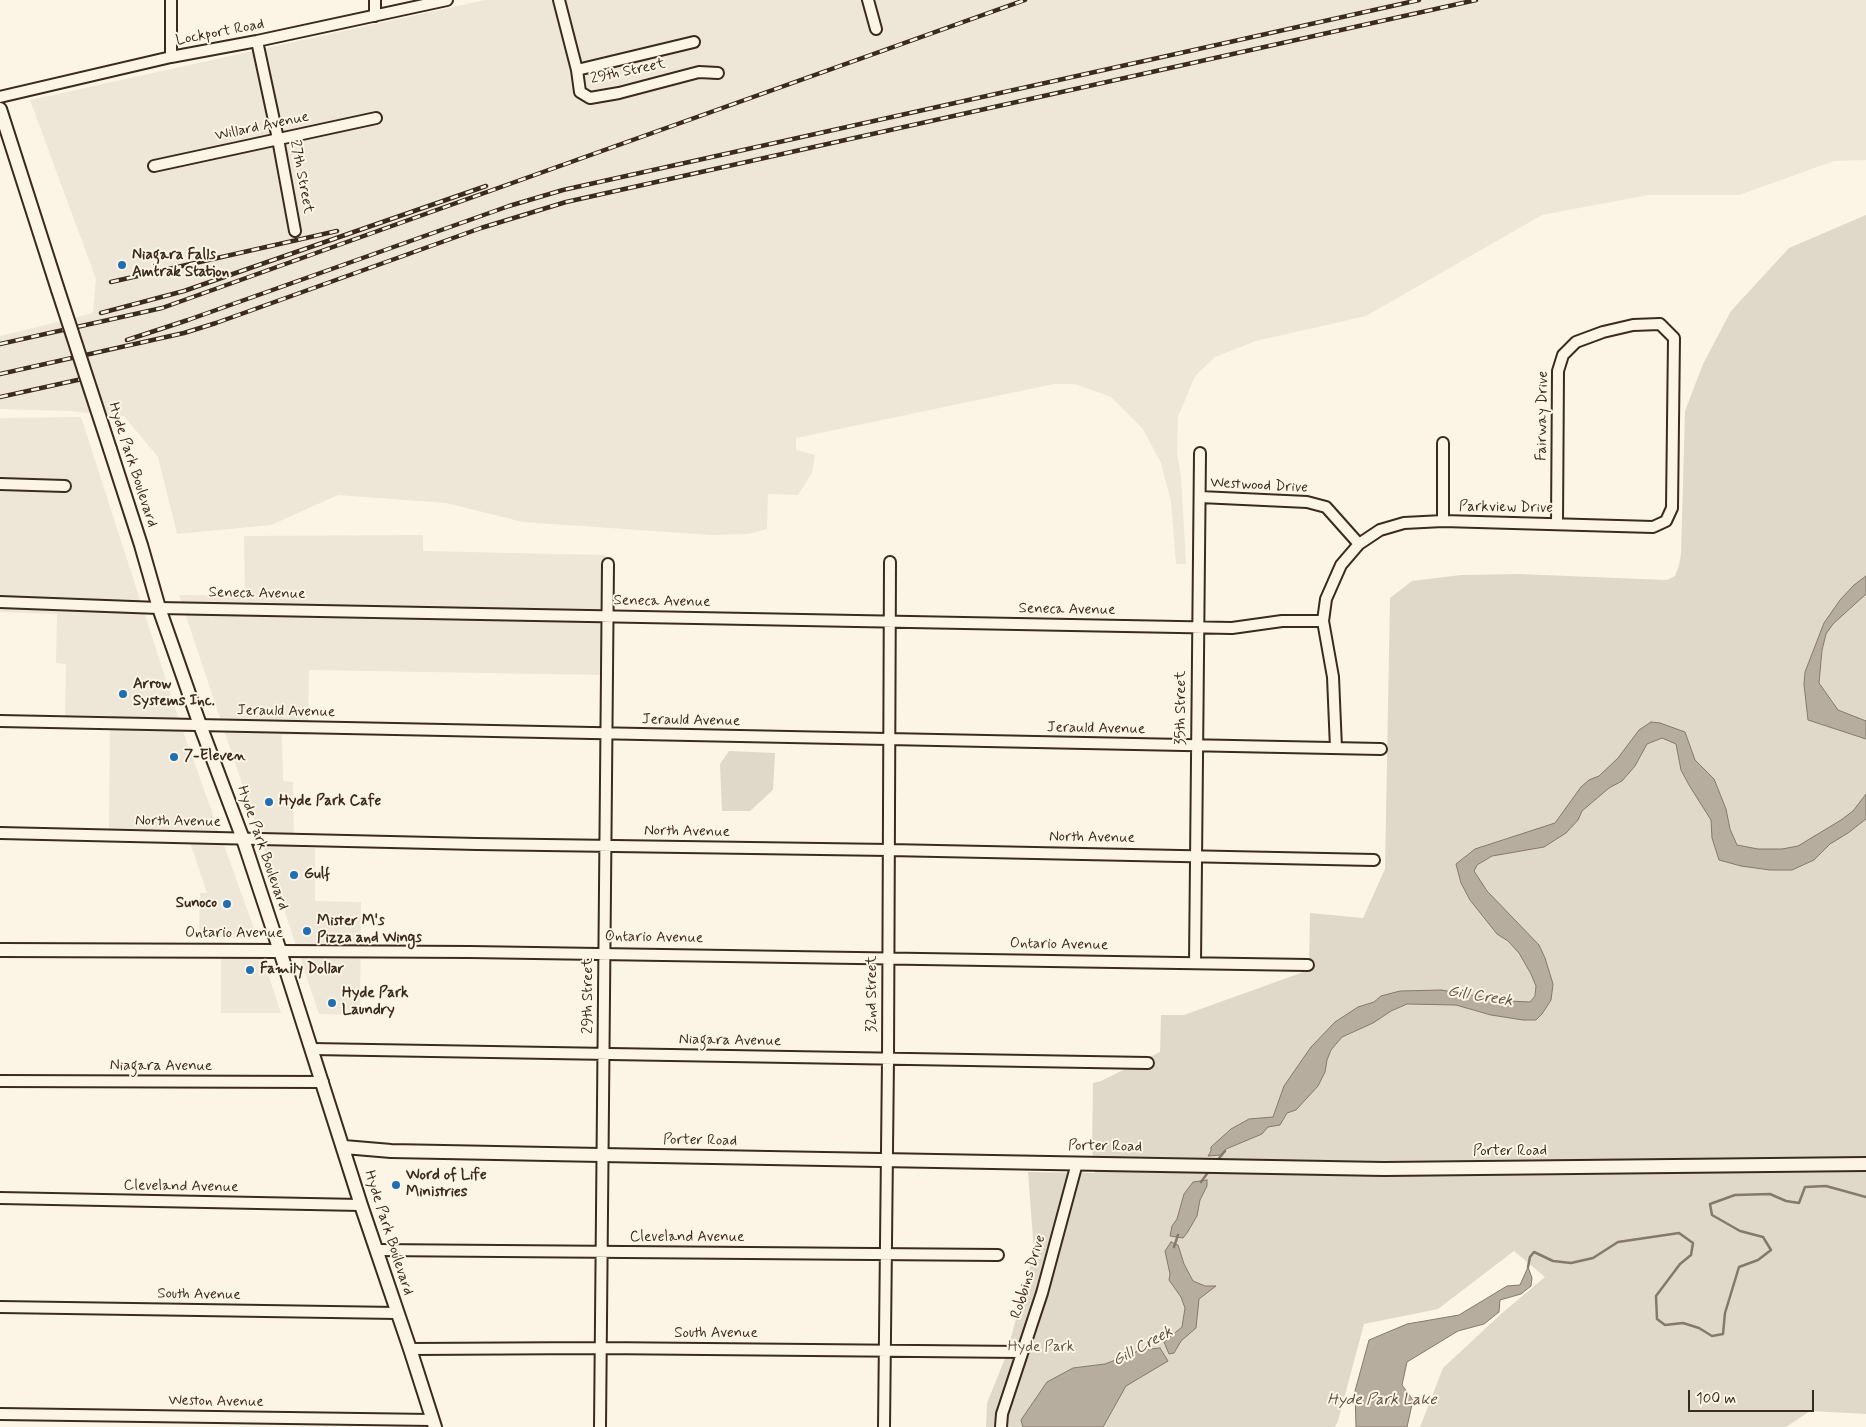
<!DOCTYPE html>
<html>
<head>
<meta charset="utf-8">
<style>
  body { margin:0 }
  #map { position:relative; width:1866px; height:1427px; overflow:hidden; background:#fcf5e5; font-family:Mynerve,sans-serif }
  canvas { display:block }
  .scale { position:absolute; left:1688px; top:1390px; width:126px; height:22px; box-sizing:border-box; border:2px solid #3b2a1e; border-top:0; padding-left:6px; font-size:15px; line-height:18px; white-space:nowrap; color:#3b2a1e; -webkit-text-stroke:4px #fcf5e5; paint-order:stroke }
</style>
</head>
<body>
<div id="map">
<canvas width="1866" height="1427"></canvas>
<div class="scale">100 m</div>
</div>
<script>
const ctx = document.querySelector('canvas').getContext('2d');
ctx.lineJoin = 'round';
function paint(path, color) {
  ctx.fillStyle = color;
  ctx.fill(path, 'evenodd');
}
function shape(rows) {
  const path = new Path2D();
  for (const r of rows) {
    path.moveTo(r[0], r[1]);
    for (let i = 2; i < r.length; i += 2) path.lineTo(r[i], r[i + 1]);
  }
  return path;
}
function stroke(path, color, width, dash) {
  ctx.strokeStyle = color;
  ctx.lineWidth = width;
  ctx.lineCap = dash ? 'butt' : 'round';
  ctx.setLineDash(dash || []);
  ctx.stroke(path);
}
function write(font, color, halo, rows, align = 'center') {
  ctx.font = font + ' Mynerve,sans-serif';
  ctx.lineWidth = 4;
  ctx.setLineDash([]);
  ctx.textBaseline = 'middle';
  ctx.strokeStyle = halo;
  ctx.fillStyle = color;
  for (const [text, x, y, turn = 0] of rows) {
    ctx.save();
    ctx.translate(x, y);
    ctx.rotate((+turn || 0) * Math.PI / 180);
    ctx.textAlign = isNaN(turn) ? turn : align;
    if (halo) ctx.strokeText(text, 0, 0);
    ctx.fillText(text, 0, 0);
    ctx.restore();
  }
}
const built = shape([
  [485,0,1866,0,1866,160,1834,161,1739,195,1648,195,1542,215,1366,316,1256,341,1215,357,1195,376,1178,417,1177,453,1181,476,1186,564,1176,564,1171,502,1161,463,1143,429,1111,397,1075,384,1054,384,796,438,796,450,815,455,812,473,798,495,768,494,767,529,748,534,711,535,523,522,446,503,338,495,271,525,177,534,158,457,124,416,68,411,0,409,0,336,93,313,96,279,30,100],
  [81,417,178,717,257,937,255,938,199,938,200,893,207,893,186,830,109,829,110,716,65,715,66,664,56,663,57,614,0,612,0,418],
  [423,535,423,551,606,555,604,675,309,670,308,735,282,735,283,781,293,782,294,847,315,848,315,901,361,902,360,1015,319,1014,179,595,245,596,244,536],
  [221,955,262,955,281,1013,221,1013]
]);
const green = shape([
  [1866,215,1866,1414,1810,1411,1786,1427,1420,1427,1443,1368,1501,1314,1545,1277,1514,1251,1438,1309,1364,1324,1338,1421,1335,1427,986,1427,987,1403,1006,1356,1034,1252,1028,1172,1095,1173,1092,1149,1093,1083,1101,1081,1160,1052,1161,1015,1184,1015,1309,970,1310,913,1363,918,1385,869,1390,598,1412,581,1461,575,1518,574,1667,580,1675,576,1679,565,1681,554,1685,411,1703,364,1731,311,1789,248],
  [729,751,775,753,773,790,750,811,722,811,720,764]
]);
const water = shape([
  [1866,576,1866,594,1833,624,1826,634,1822,650,1819,683,1838,710,1866,721,1866,739,1808,720,1804,684,1805,672,1824,623,1840,600,1854,585,1866,576],
  [1651,722,1660,723,1685,732,1695,760,1714,779,1726,809,1730,829,1737,845,1758,849,1782,849,1798,846,1841,820,1853,811,1866,794,1866,819,1848,833,1830,844,1814,860,1792,870,1770,870,1741,866,1719,860,1712,838,1711,820,1689,785,1681,770,1676,744,1662,738,1647,744,1635,766,1622,781,1609,788,1582,811,1578,820,1566,833,1544,847,1492,856,1477,865,1474,871,1487,891,1539,945,1545,958,1553,984,1551,1000,1542,1014,1536,1020,1523,1020,1491,1015,1456,1005,1407,1004,1391,1011,1373,1023,1342,1037,1331,1050,1327,1060,1325,1072,1318,1086,1296,1110,1287,1113,1280,1125,1268,1127,1262,1134,1226,1149,1221,1155,1208,1156,1211,1151,1211,1147,1231,1129,1249,1119,1273,1117,1284,1086,1311,1047,1335,1022,1358,1007,1374,1002,1381,996,1400,991,1441,990,1508,1001,1530,1002,1535,996,1536,986,1531,974,1519,953,1508,941,1497,934,1470,900,1461,883,1456,864,1475,849,1555,823,1581,787,1589,780,1599,776,1618,758,1639,730,1651,722],
  [1207,1180,1207,1186,1200,1200,1197,1216,1187,1233,1183,1238,1170,1236,1172,1226,1177,1219,1184,1194,1193,1182,1207,1180],
  [1171,1242,1178,1245,1184,1264,1193,1281,1205,1286,1216,1286,1199,1299,1196,1328,1181,1341,1174,1353,1169,1354,1164,1342,1182,1327,1185,1308,1181,1297,1169,1280,1170,1274,1165,1251,1171,1242],
  [1528,1267,1532,1278,1531,1286,1521,1294,1500,1300,1499,1312,1484,1324,1458,1331,1407,1362,1402,1385,1413,1400,1407,1427,1356,1427,1355,1391,1369,1340,1407,1324,1459,1315,1507,1286,1520,1285,1528,1267],
  [1160,1348,1168,1361,1126,1386,1103,1427,1023,1427,1021,1420,1047,1382,1073,1368,1105,1364,1141,1350,1160,1348]
]);
const stream = shape([
  [1216,1162,1225,1151],
  [1201,1182,1209,1171],
  [1174,1247,1178,1235],
  [1528,1267,1530,1257,1534,1252,1553,1261,1571,1263,1593,1258,1618,1242,1679,1233,1693,1243,1691,1255,1680,1264,1656,1296,1657,1319,1665,1325,1683,1323,1699,1328,1712,1336,1723,1334,1725,1313,1739,1267,1758,1260,1771,1250,1763,1237,1740,1231,1712,1215,1710,1204,1735,1195,1770,1194,1786,1201,1799,1203,1805,1187,1826,1186,1866,1197]
]);
const minor = shape([
  [171,0,171,57],
  [559,0,577,70,580,92,590,98,619,93,699,72,718,73],
  [868,0,876,29],
  [375,16,375,0],
  [257,41,278,139,295,231],
  [577,70,694,42],
  [0,97,171,57,257,41,447,0],
  [154,166,376,118],
  [1443,443,1443,521],
  [0,484,65,486],
  [1200,497,1307,502,1326,507,1359,544],
  [0,602,159,608,1232,628,1282,621,1323,621],
  [0,721,1381,749],
  [1336,748,1333,677,1323,621,1326,599,1341,565,1359,544,1380,530,1404,523,1443,521,1653,527,1666,521,1672,508,1674,338,1660,324,1633,325,1603,332,1576,342,1563,355,1558,371,1557,524],
  [0,833,477,844,889,850,1374,860],
  [280,951,470,952,1308,965],
  [1195,963,1200,453],
  [312,1049,1148,1063],
  [0,1081,323,1082],
  [0,1198,361,1205],
  [376,1250,998,1255],
  [0,1307,397,1313],
  [410,1349,600,1348,1022,1352],
  [0,1414,432,1420],
  [600,1427,608,564],
  [884,1427,888,1059,890,562],
  [1001,1427,1002,1414,1042,1293,1077,1163]
]);
const major = shape([
  [0,109,58,290],
  [110,449,141,545,159,608,200,725,243,839,280,951,361,1205,410,1349,435,1427],
  [0,950,280,951],
  [344,1147,391,1151,601,1155,1384,1169,1866,1164]
]);
const rail = shape([
  [111,282,337,231],
  [101,313,184,291,486,186],
  [127,340,188,320,509,206,563,190,1419,0],
  [0,344,162,308,1025,0],
  [0,374,184,333,216,323,481,228,566,202,1476,0],
  [0,397,82,379]
]);
const majorBridge = shape([
  [58,290,110,449]
]);
const markers = [
  [122,265,5,"#1f6fb2"],
  [123,694,5,"#1f6fb2"],
  [174,757,5,"#1f6fb2"],
  [269,802,5,"#1f6fb2"],
  [294,875,5,"#1f6fb2"],
  [227,904,5,"#1f6fb2"],
  [307,931,5,"#1f6fb2"],
  [250,970,5,"#1f6fb2"],
  [332,1003,5,"#1f6fb2"],
  [396,1185,5,"#1f6fb2"]
];
const streetNames = [
  ["Lockport Road",220,33,-11],
  ["29th Street",628,72,-12],
  ["Willard Avenue",262,127,-12],
  ["27th Street",301,177,79],
  ["Fairway Drive",1543,416,-89],
  ["Hyde Park Boulevard",132,465,72],
  ["Westwood Drive",1259,486,3],
  ["Parkview Drive",1506,508,1],
  ["Seneca Avenue",257,594,1],
  ["Seneca Avenue",662,602,1],
  ["Seneca Avenue",1067,610,1],
  ["35th Street",1182,708,-90],
  ["Jerauld Avenue",286,712,1],
  ["Jerauld Avenue",691,721,1],
  ["Jerauld Avenue",1096,729,1],
  ["North Avenue",178,822,1],
  ["North Avenue",687,832,1],
  ["North Avenue",1092,838,1],
  ["Hyde Park Boulevard",262,848,71],
  ["Ontario Avenue",234,934],
  ["Ontario Avenue",654,938,1],
  ["Ontario Avenue",1059,945,1],
  ["32nd Street",873,994,-90],
  ["29th Street",589,996,-90],
  ["Niagara Avenue",730,1041,1],
  ["Niagara Avenue",161,1067],
  ["Porter Road",700,1141,1],
  ["Porter Road",1105,1147,1],
  ["Porter Road",1510,1152],
  ["Cleveland Avenue",181,1187,1],
  ["Hyde Park Boulevard",388,1233,72],
  ["Cleveland Avenue",687,1238],
  ["Robbins Drive",1029,1277,-73],
  ["South Avenue",199,1295,1],
  ["South Avenue",716,1334],
  ["Weston Avenue",216,1402,1]
];
const poiNames = [
  ["Niagara Falls",132,256],
  ["Amtrak Station",132,273],
  ["Arrow",133,685],
  ["Systems Inc.",133,702],
  ["7-Eleven",184,757],
  ["Hyde Park Cafe",279,802],
  ["Gulf",304,875],
  ["Sunoco",217,904,"right"],
  ["Mister M's",317,922],
  ["Pizza and Wings",317,939],
  ["Family Dollar",260,970],
  ["Hyde Park",342,994],
  ["Laundry",342,1011],
  ["Word of Life",406,1176],
  ["Ministries",406,1193]
];
const parkNames = [
  ["Hyde Park",1041,1348]
];
const waterNames = [
  ["Gill Creek",1480,997,9],
  ["Gill Creek",1143,1347,-29],
  ["Hyde Park Lake",1382,1401]
];
paint(built, '#eee6d6');
paint(green, '#e0d8c8');
paint(water, '#b7ad9e');
stroke(water, '#85796b', 1);
stroke(stream, '#85796b', 2.5);
stroke(minor, '#3b2a1e', 14);
stroke(major, '#3b2a1e', 16);
stroke(minor, '#fcf5e5', 10);
stroke(major, '#fcf5e5', 12);
stroke(rail, '#3b2a1e', 4.5);
stroke(rail, '#fcf5e5', 2.5, [8]);
stroke(majorBridge, '#3b2a1e', 16, []);
stroke(majorBridge, '#fcf5e5', 12);
for (const [x, y, r, color] of markers) {
  const dot = new Path2D();
  dot.arc(x, y, r, 0, 2 * Math.PI);
  ctx.fillStyle = color;
  ctx.fill(dot);
  stroke(dot, '#fcf5e5', 2);
}
write('15px', '#3b2a1e', '#fcf5e5', streetNames);
write('bold 15px', '#3b2a1e', '#fcf5e5', poiNames, 'left');
write('15px', '#645648', '#fcf5e5', parkNames);
write('italic 16px', '#605144', '#fcf5e5', waterNames);
</script>
</body>
</html>
